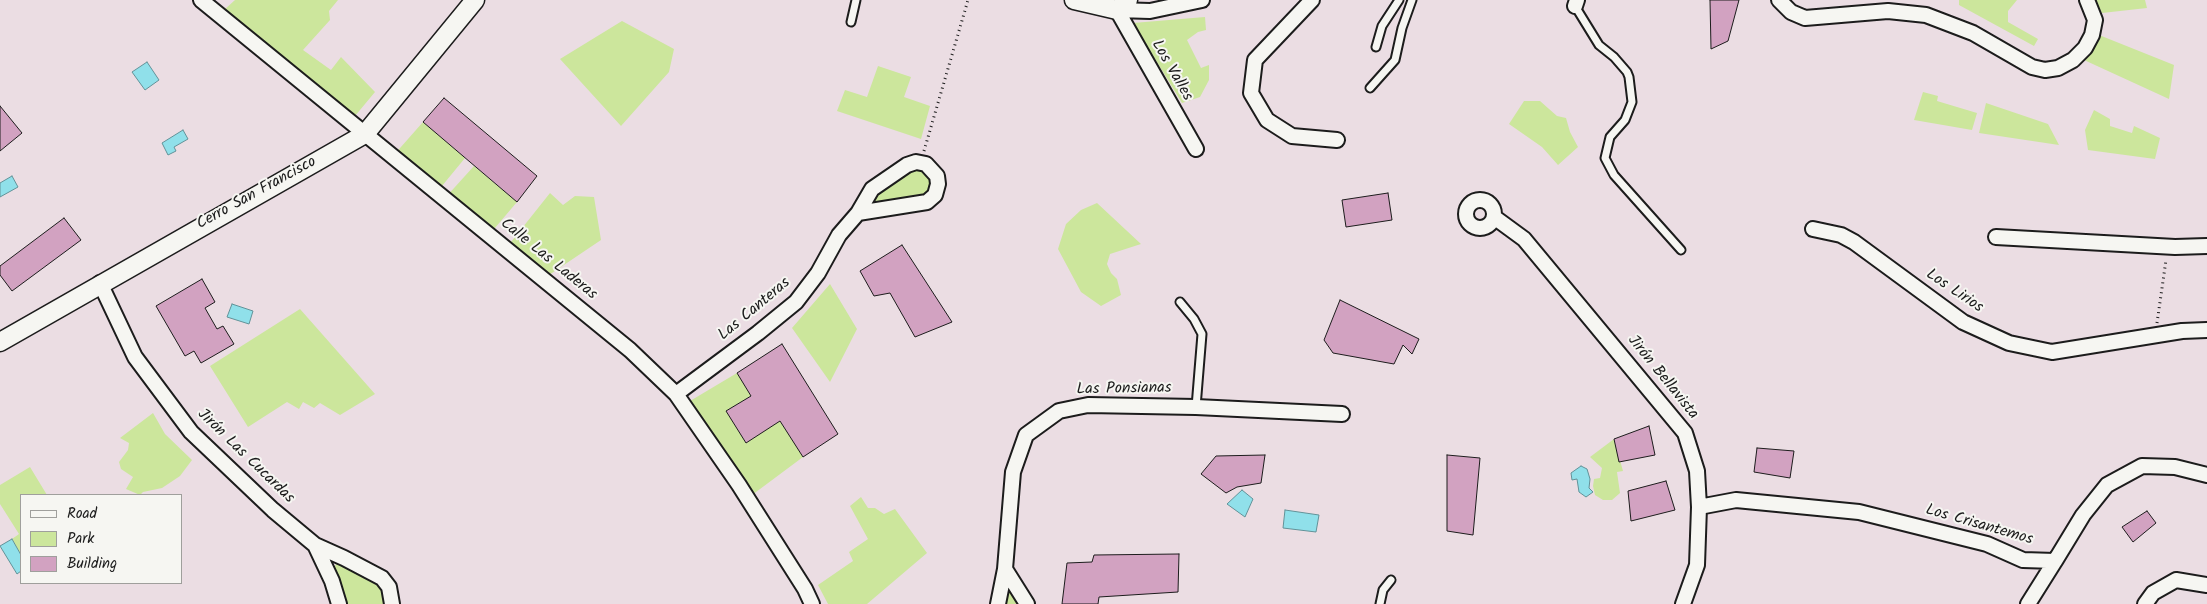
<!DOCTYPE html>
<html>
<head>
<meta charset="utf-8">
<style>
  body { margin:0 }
  #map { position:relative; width:2207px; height:604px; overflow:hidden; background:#ebdde3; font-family:Kalam,sans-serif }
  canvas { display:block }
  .legend { position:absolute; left:20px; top:494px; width:162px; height:90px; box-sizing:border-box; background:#f6f6f2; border:1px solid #9f9f9c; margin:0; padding:6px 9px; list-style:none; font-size:15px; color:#1c1c1c }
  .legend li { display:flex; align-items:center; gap:10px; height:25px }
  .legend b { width:25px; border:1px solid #9f9f9c }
</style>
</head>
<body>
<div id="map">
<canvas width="2207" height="604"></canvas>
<ul class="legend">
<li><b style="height:6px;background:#f6f6f2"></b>Road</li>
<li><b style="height:14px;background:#cce69c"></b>Park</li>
<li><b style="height:14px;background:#d2a2c1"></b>Building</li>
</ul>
</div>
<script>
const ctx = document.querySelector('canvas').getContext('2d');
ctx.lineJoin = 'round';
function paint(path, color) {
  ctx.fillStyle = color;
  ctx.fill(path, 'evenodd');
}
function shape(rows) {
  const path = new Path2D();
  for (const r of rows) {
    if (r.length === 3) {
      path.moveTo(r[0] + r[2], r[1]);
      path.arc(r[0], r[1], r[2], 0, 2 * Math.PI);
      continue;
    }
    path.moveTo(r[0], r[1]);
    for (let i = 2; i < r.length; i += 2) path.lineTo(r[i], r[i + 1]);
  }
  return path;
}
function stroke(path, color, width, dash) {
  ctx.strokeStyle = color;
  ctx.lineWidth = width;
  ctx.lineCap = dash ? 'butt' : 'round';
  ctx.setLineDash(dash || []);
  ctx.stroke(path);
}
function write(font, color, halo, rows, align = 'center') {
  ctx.font = font + ' Kalam,sans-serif';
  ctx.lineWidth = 4;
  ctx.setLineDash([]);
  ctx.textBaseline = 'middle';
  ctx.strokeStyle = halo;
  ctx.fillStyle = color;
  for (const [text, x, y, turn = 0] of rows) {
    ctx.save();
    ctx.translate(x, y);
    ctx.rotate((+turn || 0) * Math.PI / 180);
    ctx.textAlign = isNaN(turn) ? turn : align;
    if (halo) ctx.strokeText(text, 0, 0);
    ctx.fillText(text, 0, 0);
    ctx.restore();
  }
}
const green = shape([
  [235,0,338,0,329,11,330,20,303,50,331,70,341,57,375,92,355,116,224,10],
  [1959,0,2017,0,2008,11,2008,22,2038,39,2034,46,1959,5],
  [2095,0,2145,0,2147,8,2102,13],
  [1205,17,1206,30,1198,32,1187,40,1201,68,1209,65,1209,80,1200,97,1182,103,1133,23],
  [622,21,674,49,669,72,621,126,560,59],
  [2099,35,2174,65,2169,99,2084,60],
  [878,66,911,77,904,97,930,106,921,139,837,111,845,90,867,97],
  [1923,92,1938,96,1937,101,1977,113,1972,130,1914,120],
  [1524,101,1540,101,1557,116,1566,118,1570,132,1578,147,1558,165,1542,147,1509,124],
  [1986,103,2048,124,2059,145,1979,133],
  [2094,110,2110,119,2110,126,2132,133,2134,126,2160,138,2155,159,2088,150,2085,130],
  [423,122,465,158,437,192,393,156],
  [907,165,933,170,935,195,858,213,872,189],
  [474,166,517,202,489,235,445,198],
  [550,193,563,205,575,196,594,197,601,240,549,275,511,242],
  [1097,203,1141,244,1110,254,1107,264,1111,273,1117,279,1121,295,1101,306,1081,292,1058,249,1066,224,1081,210],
  [830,284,857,329,830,382,792,328],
  [300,309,375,394,340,415,320,403,314,408,303,402,299,409,287,402,248,427,210,366],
  [737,373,751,396,726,411,746,443,780,421,803,457,752,495,690,401],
  [153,413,165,434,192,460,180,476,162,488,143,492,140,495,126,489,133,477,121,469,119,462,128,450,129,443,120,438],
  [1614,439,1623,471,1617,472,1620,493,1612,500,1603,500,1595,495,1593,486,1594,479,1600,478,1602,468,1590,457],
  [30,467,47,495,21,495,21,555,12,539,19,534,0,504,0,485],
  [861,497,868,508,875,508,884,514,895,509,927,553,867,604,828,604,818,585,853,561,849,552,868,539,850,506],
  [338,562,382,578,392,604,339,604,329,573],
  [1005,569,1027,604,998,604]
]);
const water = shape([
  [147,62,159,80,145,90,132,72,147,62],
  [183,130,188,139,174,147,176,151,168,155,162,143,183,130],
  [12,176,18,187,0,197,0,183,12,176],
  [232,304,253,311,249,324,227,317,232,304],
  [1581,466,1587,469,1590,479,1589,488,1593,492,1586,497,1579,492,1577,479,1572,480,1571,473,1581,466],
  [1242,490,1253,499,1245,517,1227,504,1242,490],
  [1285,510,1319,515,1316,532,1283,528,1285,510],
  [12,539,21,555,21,571,17,574,0,546,12,539]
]);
const building = shape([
  [1710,0,1739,0,1728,41,1711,49,1710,0],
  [444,98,537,176,517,202,423,122,444,98],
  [0,106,22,133,0,151,0,106],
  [1388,193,1392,220,1346,227,1342,200,1388,193],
  [64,218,81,240,12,291,0,275,0,266,64,218],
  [902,245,952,322,915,337,890,293,874,296,860,271,902,245],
  [202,279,215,302,205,308,217,329,223,326,234,344,201,363,194,351,185,356,156,306,202,279],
  [1340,300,1419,339,1412,354,1403,345,1394,364,1333,353,1324,340,1340,300],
  [782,344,838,434,803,457,780,421,746,443,726,411,751,396,737,373,782,344],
  [1649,426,1655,455,1619,462,1614,439,1649,426],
  [1757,448,1794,451,1790,478,1754,472,1757,448],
  [1265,455,1261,483,1237,487,1226,493,1201,474,1216,456,1265,455],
  [1447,455,1480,458,1473,535,1447,531,1447,455],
  [1666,481,1675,510,1631,521,1628,491,1666,481],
  [2147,511,2156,523,2133,542,2122,527,2147,511],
  [1179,554,1178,592,1099,597,1098,604,1062,604,1067,563,1092,562,1094,555,1179,554]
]);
const path = shape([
  [924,151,968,0],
  [2157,323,2166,260]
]);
const service = shape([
  [1575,6,1599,45,1614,57,1627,72,1629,77,1632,102,1625,120,1610,137,1605,158,1614,175,1681,250],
  [851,22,856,0],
  [1376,47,1382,26,1399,0],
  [1370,88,1395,60,1402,28,1412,0],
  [1180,302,1194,319,1202,334,1196,407],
  [1380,604,1383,590,1391,580]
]);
const minor = shape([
  [201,0,630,350,676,394,739,485,805,589,812,604],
  [1312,0,1255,60,1251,93,1267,120,1292,136,1337,140],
  [1779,0,1791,12,1805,18,1888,11,1926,15,1973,33,2032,67,2045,70,2058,68,2073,60,2085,48,2092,35,2095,20,2087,0],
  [1575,6,1577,0],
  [1117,10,1196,149],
  [1117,10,1150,11,1202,0],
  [1480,214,14],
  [1494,217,1524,239,1685,433,1697,471,1699,507,1697,565,1683,604],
  [1813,229,1841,235,1854,242,1963,322,2009,343,2052,352,2182,331,2207,330],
  [1996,237,2175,247,2207,246],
  [100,283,135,357,191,432,273,510,315,545,344,558,382,578,389,587,392,604],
  [676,394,758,333,796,302,818,273,839,235,858,213,872,189,907,165,916,162,926,164,937,176,938,184,935,195,927,202,858,213],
  [1699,507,1736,500,1859,512,1987,544,2023,560,2055,561,2083,515,2107,485,2142,466,2175,467,2207,475],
  [315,545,332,581,339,604],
  [1005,569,1027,604],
  [998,604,1005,569,1013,472,1026,435,1059,411,1088,405,1196,407,1342,414],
  [2028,604,2055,561],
  [2145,604,2153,593,2176,580,2207,585]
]);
const tertiary = shape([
  [1074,0,1117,10,1128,0],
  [0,342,365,134,475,0]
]);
const streetNames = [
  ["Los Valles",1171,71,60],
  ["Cerro San Francisco",257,194,-29],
  ["Calle Las Laderas",548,260,39],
  ["Los Lirios",1954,292,34],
  ["Las Canteras",755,310,-40],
  ["Jirón Bellavista",1662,378,51],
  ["Las Ponsianas",1124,390,-1],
  ["Jirón Las Cucardas",245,457,44],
  ["Los Crisantemos",1979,526,16]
];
paint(green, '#cce69c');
paint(water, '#90e0ea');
stroke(water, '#629298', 1);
paint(building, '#d2a2c1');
stroke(building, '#1c1c1c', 1);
stroke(service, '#1c1c1c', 11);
stroke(minor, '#1c1c1c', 18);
stroke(tertiary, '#1c1c1c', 21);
stroke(path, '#1c1c1c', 3, [1, 4]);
stroke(service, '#f6f6f2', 7);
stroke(minor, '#f6f6f2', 14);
stroke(tertiary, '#f6f6f2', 18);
write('16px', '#1c1c1c', '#f6f6f2', streetNames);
</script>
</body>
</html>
